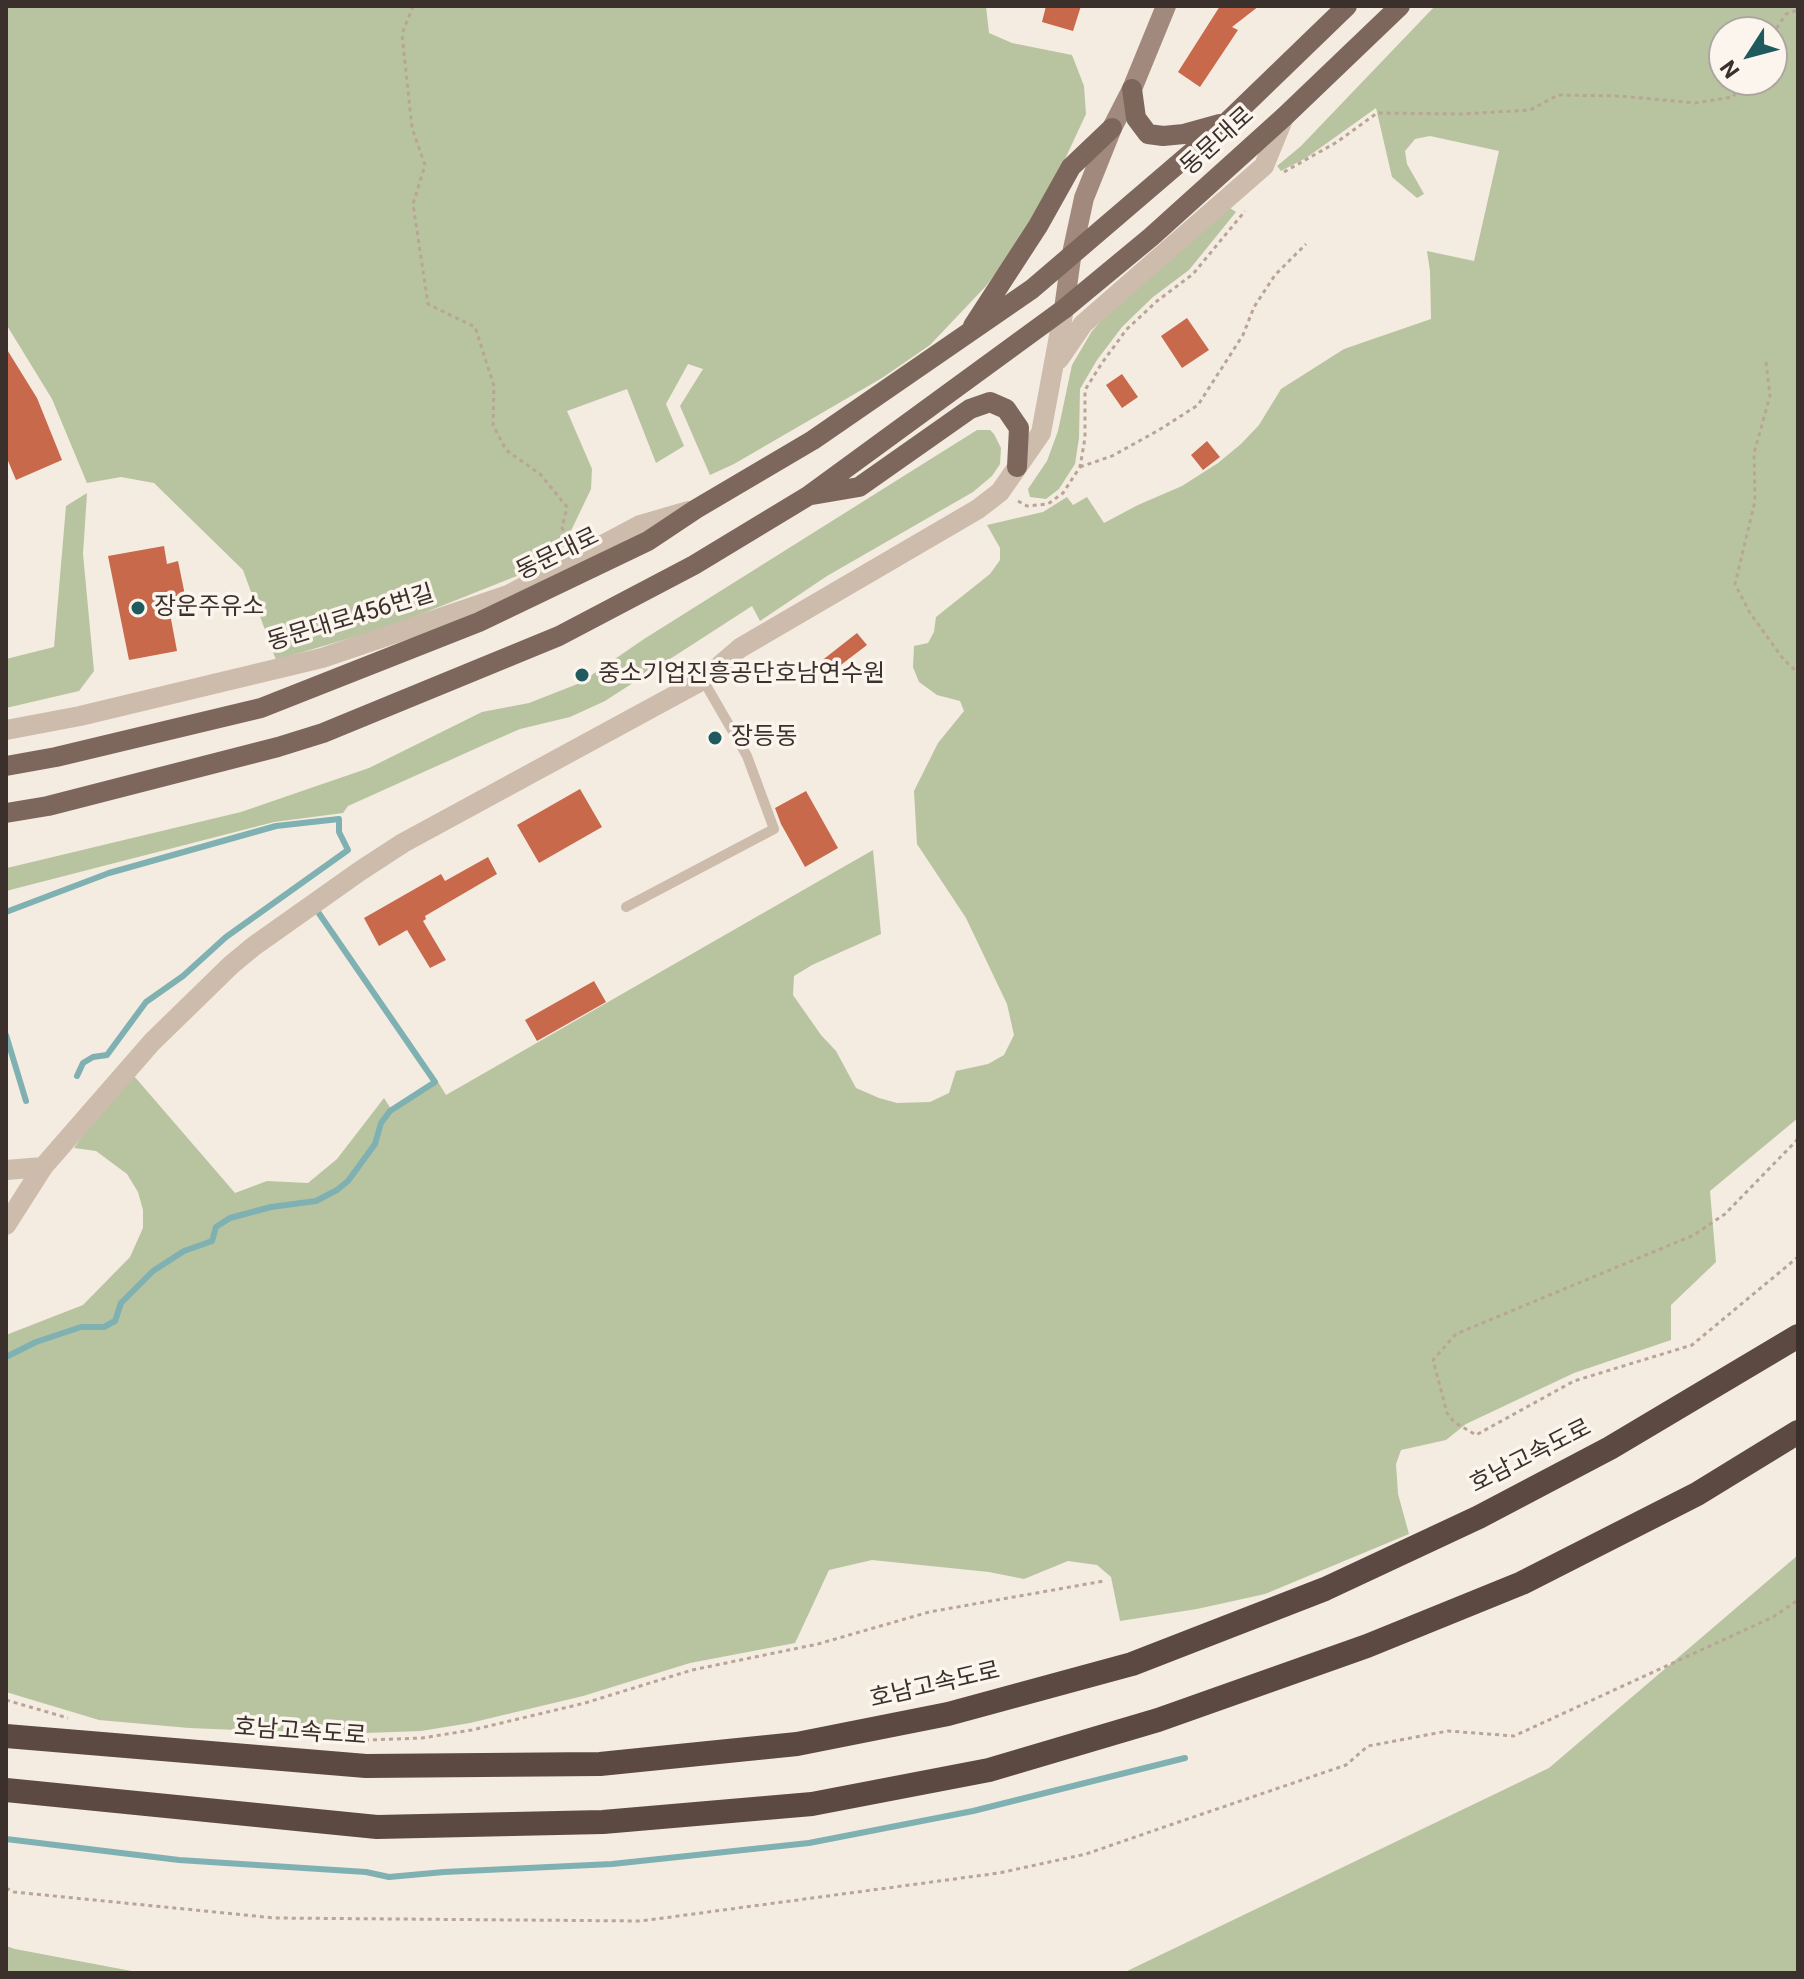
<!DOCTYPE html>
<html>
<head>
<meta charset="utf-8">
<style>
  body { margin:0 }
  #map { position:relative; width:1804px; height:1979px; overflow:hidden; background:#f4ebe1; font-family:Roboto,sans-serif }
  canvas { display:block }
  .frame { position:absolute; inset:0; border:8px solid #3b302b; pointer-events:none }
  .north { position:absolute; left:1708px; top:16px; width:80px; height:80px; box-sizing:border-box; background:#fbf5ee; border:2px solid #aea6a0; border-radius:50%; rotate:234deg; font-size:22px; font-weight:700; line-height:32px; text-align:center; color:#3b302b }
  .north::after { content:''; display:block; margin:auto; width:28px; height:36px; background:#1f5a5e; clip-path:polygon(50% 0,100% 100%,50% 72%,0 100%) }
</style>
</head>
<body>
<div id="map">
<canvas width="1804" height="1979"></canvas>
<div class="frame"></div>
<div class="north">N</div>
</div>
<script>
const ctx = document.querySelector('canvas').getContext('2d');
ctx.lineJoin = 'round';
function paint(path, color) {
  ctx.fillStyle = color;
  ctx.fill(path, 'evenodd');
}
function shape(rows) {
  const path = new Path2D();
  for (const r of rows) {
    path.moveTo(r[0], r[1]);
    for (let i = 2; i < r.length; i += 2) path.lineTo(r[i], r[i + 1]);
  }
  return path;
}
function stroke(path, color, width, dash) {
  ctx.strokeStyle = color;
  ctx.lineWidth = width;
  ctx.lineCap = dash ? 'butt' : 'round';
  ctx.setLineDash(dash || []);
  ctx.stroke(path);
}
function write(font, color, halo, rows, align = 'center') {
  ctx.font = font + ' Roboto,"Noto Sans KR",sans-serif';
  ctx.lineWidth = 7;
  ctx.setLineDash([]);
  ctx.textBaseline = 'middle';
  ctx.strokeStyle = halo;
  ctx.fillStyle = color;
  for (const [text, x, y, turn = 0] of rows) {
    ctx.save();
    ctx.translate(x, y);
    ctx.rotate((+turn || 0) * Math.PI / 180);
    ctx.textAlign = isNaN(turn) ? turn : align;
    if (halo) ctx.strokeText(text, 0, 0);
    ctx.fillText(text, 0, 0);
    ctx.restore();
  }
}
const green = shape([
  [6,6,986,6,989,33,1012,43,1072,55,1084,86,1086,114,1038,217,986,286,930,345,882,378,734,464,710,475,680,406,703,369,688,364,666,404,684,446,656,463,627,389,567,411,592,469,591,489,557,560,391,626,276,660,243,570,154,483,121,477,87,483,52,399,6,324],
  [1435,6,1798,6,1798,1118,1710,1191,1716,1262,1671,1305,1671,1340,1574,1373,1466,1424,1446,1440,1401,1450,1396,1464,1398,1494,1409,1534,1265,1594,1197,1609,1120,1621,1111,1577,1097,1565,1068,1561,1024,1579,989,1572,872,1560,829,1570,795,1643,690,1663,583,1696,470,1723,421,1731,336,1734,189,1728,99,1720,6,1692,6,1335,83,1305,130,1257,143,1228,143,1210,138,1192,127,1174,96,1151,74,1148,92,1122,134,1076,235,1193,267,1181,308,1183,337,1159,384,1098,393,1112,438,1082,446,1095,873,850,881,934,812,965,794,976,793,995,821,1035,836,1051,856,1088,879,1098,897,1103,930,1102,949,1093,956,1071,988,1064,1004,1055,1014,1035,1007,1004,966,918,917,844,914,791,938,743,964,711,960,701,937,695,919,682,913,667,914,646,928,643,934,632,936,617,990,574,1000,560,1000,548,987,525,1043,512,1067,497,1073,505,1087,497,1104,523,1138,505,1182,486,1218,463,1241,444,1259,425,1281,389,1344,349,1431,319,1430,271,1427,251,1474,261,1499,151,1430,136,1415,139,1405,151,1407,164,1424,194,1417,198,1392,177,1376,108,1306,158,1281,171,1277,166,1301,146],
  [1724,32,1772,32,1772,80,1724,80],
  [1230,208,1236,212,1189,270,1153,297,1122,327,1097,360,1080,389,1079,438,1075,464,1059,489,1046,499,1030,497,1028,489,1047,461,1058,431,1072,365,1092,331,1110,311],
  [977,430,990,430,994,434,1001,448,1000,464,992,476,973,492,827,576,760,621,752,606,605,701,570,717,520,729,488,743,348,806,343,813,274,822,6,891,7,868,241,812,369,768,482,712,529,703,580,683,644,639],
  [87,493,83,554,94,671,79,691,6,708,6,659,54,647,66,506],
  [1798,1555,1798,1973,1123,1973,1549,1768],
  [6,1946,15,1949,142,1973,6,1973]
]);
const stream = shape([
  [6,912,109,873,276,826,339,819,339,832,348,850,226,937,183,976,146,1002,107,1055,93,1057,83,1063,77,1076],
  [6,1035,26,1101],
  [6,1357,36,1342,81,1327,104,1327,115,1321,121,1303,153,1271,184,1251,212,1241,216,1227,230,1218,271,1207,316,1201,337,1190,348,1181,375,1144,381,1123,390,1111,435,1082,318,912],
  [6,1839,179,1860,366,1872,389,1877,444,1872,612,1864,809,1843,973,1811,1185,1758]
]);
const building = shape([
  [1046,6,1081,6,1073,31,1042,22],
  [1220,6,1259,6,1232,27,1238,30,1200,87,1178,72],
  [1187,318,1209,350,1182,368,1161,336],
  [6,348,37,398,62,460,16,480,6,456],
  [1122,374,1138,397,1122,408,1106,385],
  [1207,441,1220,457,1203,470,1191,455],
  [164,546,167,564,178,561,186,600,168,603,177,651,129,660,108,556],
  [857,633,867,645,829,674,820,662],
  [580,789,602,827,539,863,517,825],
  [806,791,838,848,805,867,781,824,775,808],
  [488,857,497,874,425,916,426,919,423,921,446,960,430,968,407,930,379,946,364,918,441,874,445,881],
  [594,981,606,1002,537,1041,525,1020]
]);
const path = shape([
  [413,6,402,34,412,128,425,165,413,204,428,304,475,327,494,386,493,425,506,450,540,474,567,507,562,528,570,541],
  [1772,35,1786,14,1798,10],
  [1284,172,1337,142,1377,113,1462,114,1530,110,1558,95,1620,96,1695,103,1733,97,1743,80],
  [1766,362,1770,396,1754,453,1755,501,1735,584,1750,613,1784,660,1798,673],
  [1080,467,1112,456,1159,430,1198,405,1243,335,1254,307,1275,275,1306,244],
  [1018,501,1027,506,1048,504,1063,493,1080,467,1085,438,1085,390,1102,363,1126,330,1157,301,1193,274,1245,211],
  [1798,1139,1725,1214,1694,1235,1456,1334,1433,1360,1447,1413,1454,1422,1476,1435,1574,1381,1692,1345,1798,1257],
  [6,1700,68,1718],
  [341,1741,422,1738,472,1730,585,1703,692,1670,818,1644,929,1612,1104,1581],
  [6,1888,14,1892,275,1918,641,1921,999,1873,1086,1854,1170,1825,1346,1765,1368,1746,1448,1731,1514,1736,1773,1617,1798,1600]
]);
const service = shape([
  [626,907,774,829,747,756,703,680]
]);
const minor = shape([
  [6,730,80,716,322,658,508,595,640,525,688,511],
  [6,1225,43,1167]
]);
const tertiary = shape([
  [1059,359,1083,324,1264,166,1284,117],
  [6,1170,43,1167,152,1042,231,965,254,946,360,871,403,843,703,680,740,648,978,509,1000,492,1041,433,1064,309]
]);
const secondary = shape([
  [1064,309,1071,258,1084,198,1112,128,1132,89,1166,6]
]);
const primary = shape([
  [1132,89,1136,118,1148,134,1163,136,1184,134,1220,124],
  [973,326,1038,226,1071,167,1112,128],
  [812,495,859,487,970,409,990,402,1006,409,1019,428,1017,467],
  [6,766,56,757,261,708,479,622,648,541,696,509,813,440,1032,289,1227,122,1347,6],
  [6,813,48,806,278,747,323,733,559,636,694,565,808,496,1064,309,1151,237,1284,117,1400,6]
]);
const motorway = shape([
  [6,1736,366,1766,600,1764,797,1744,948,1714,1132,1664,1325,1589,1479,1517,1610,1448,1798,1336],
  [6,1790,377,1827,603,1822,812,1804,989,1770,1158,1720,1367,1646,1522,1583,1697,1494,1798,1432]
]);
const markers = [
  [138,608,8,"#1f5a5e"],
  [582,675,8,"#1f5a5e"],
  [715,738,8,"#1f5a5e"]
];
const streetNames = [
  ["동문대로",1218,142,-42],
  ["동문대로",558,555,-26],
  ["동문대로456번길",351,619,-17],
  ["호남고속도로",1531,1457,-27],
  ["호남고속도로",935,1686,-13],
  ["호남고속도로",300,1733,4]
];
const poiNames = [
  ["장운주유소",154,608],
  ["중소기업진흥공단호남연수원",598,675],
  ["장등동",731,738]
];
paint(green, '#b8c4a0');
stroke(stream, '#7fb0b2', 6);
paint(building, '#c8694b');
stroke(path, '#b9a596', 3, [4, 4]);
stroke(service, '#cdbbac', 10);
stroke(minor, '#cdbbac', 20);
stroke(tertiary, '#cdbbac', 20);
stroke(secondary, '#a18a7d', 20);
stroke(primary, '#7d675c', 20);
stroke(motorway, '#5c4a42', 24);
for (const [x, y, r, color] of markers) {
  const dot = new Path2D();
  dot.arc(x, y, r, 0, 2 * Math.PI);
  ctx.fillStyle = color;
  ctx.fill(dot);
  stroke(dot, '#fbf5ee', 3);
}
write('24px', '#3b302b', '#fbf5ee', streetNames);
write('24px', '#3b302b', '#fbf5ee', poiNames, 'left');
</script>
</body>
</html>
